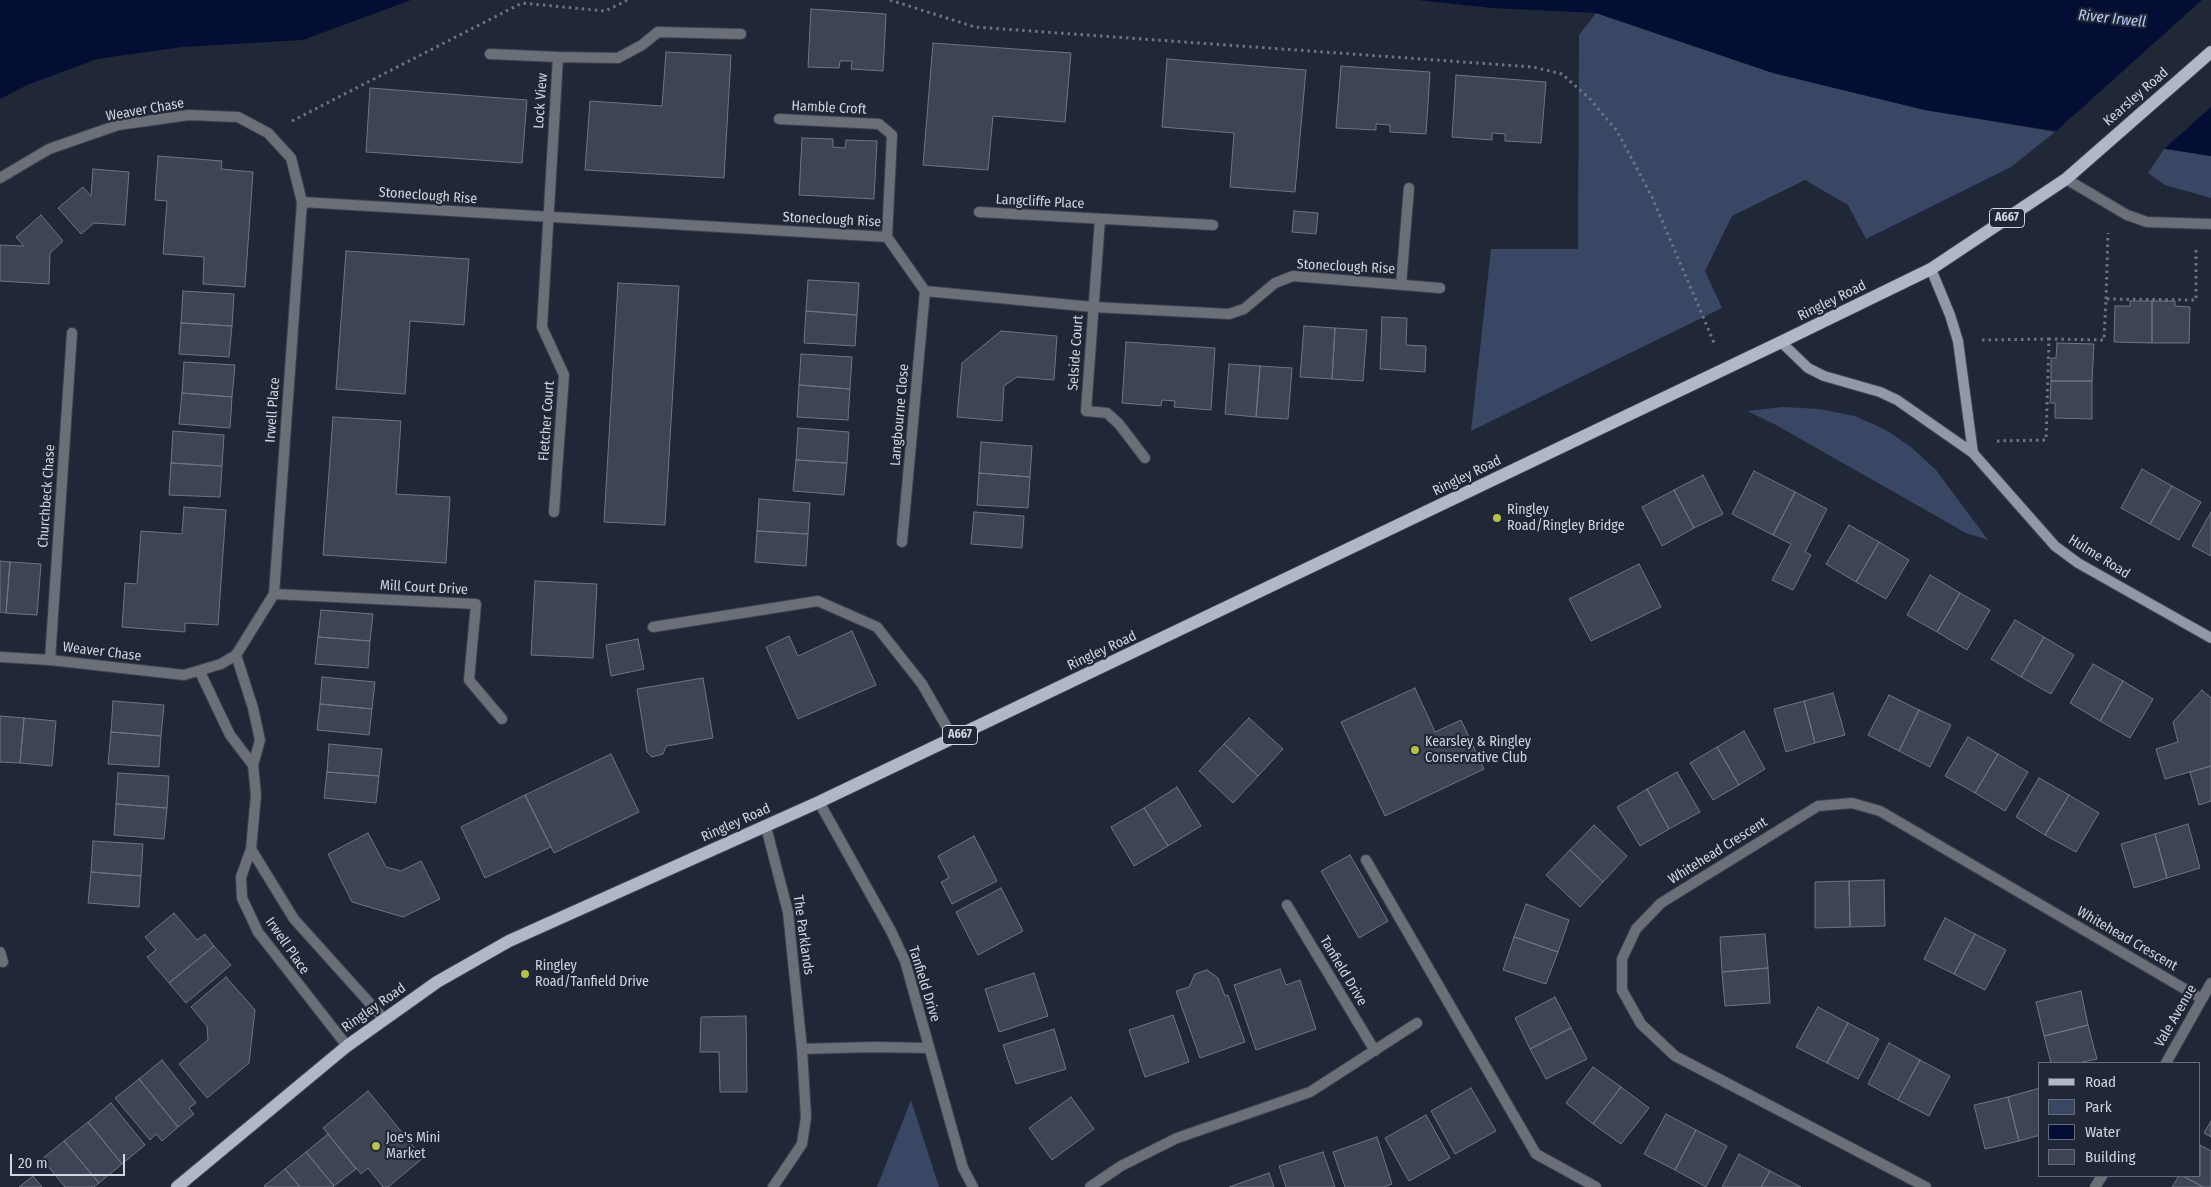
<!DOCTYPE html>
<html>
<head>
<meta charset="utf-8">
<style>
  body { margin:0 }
  #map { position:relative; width:2211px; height:1187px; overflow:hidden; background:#202736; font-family:"Fira Sans Condensed",sans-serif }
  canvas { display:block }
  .legend { position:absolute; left:2038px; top:1062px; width:162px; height:115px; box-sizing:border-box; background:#202736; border:1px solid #666d79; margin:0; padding:6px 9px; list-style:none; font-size:15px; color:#d0d5de }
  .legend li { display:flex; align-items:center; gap:10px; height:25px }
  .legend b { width:25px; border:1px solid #666d79 }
  .scale { position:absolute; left:10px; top:1154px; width:115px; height:22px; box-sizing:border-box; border:2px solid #d0d5de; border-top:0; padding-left:6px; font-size:15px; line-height:18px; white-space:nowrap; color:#d0d5de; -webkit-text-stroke:4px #202736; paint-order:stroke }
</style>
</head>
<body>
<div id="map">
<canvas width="2211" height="1187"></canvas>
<ul class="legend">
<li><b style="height:6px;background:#b0b8c8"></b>Road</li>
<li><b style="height:14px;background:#394664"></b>Park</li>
<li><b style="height:14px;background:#040e35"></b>Water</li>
<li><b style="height:14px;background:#3d4454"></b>Building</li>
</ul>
<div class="scale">20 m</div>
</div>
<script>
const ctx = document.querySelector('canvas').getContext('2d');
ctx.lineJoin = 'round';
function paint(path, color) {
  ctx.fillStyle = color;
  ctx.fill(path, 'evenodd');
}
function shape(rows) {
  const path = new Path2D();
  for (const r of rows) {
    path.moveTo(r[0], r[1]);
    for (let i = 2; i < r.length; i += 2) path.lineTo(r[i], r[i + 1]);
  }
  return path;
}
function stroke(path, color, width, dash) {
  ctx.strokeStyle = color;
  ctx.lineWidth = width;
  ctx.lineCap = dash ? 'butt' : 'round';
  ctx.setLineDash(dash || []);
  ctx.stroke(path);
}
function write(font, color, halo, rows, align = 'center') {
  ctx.font = font + ' "Fira Sans Condensed",sans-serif';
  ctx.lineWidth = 4.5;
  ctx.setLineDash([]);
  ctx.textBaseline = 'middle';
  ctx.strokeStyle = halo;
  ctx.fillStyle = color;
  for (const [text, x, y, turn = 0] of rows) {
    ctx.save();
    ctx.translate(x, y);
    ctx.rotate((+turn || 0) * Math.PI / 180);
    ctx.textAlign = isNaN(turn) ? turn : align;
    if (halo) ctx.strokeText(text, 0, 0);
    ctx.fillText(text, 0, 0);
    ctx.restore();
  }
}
const green = shape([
  [1596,13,1773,73,1925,110,2055,132,2011,167,1866,239,1848,205,1805,180,1732,216,1705,271,1722,308,1471,431,1491,249,1578,249,1579,35],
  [2164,149,2211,156,2211,198,2165,185,2148,173],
  [1783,407,1819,409,1855,416,1886,430,1911,447,1936,470,1988,540,1966,533,1776,425,1747,411],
  [911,1100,939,1187,877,1187]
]);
const water = shape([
  [0,0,411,0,303,40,182,47,97,59,27,85,0,99],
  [1418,0,2211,0,2211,156,1925,110,1773,73,1596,13,1491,8]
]);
const pier = shape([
  [2202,0,2211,0,2211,107,2164,149,2055,132]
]);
const building = shape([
  [811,9,886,14,883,71,851,69,852,61,840,61,839,68,808,67,811,9],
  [933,43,1071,53,1065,122,993,116,988,170,923,165,933,43],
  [666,52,731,55,724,178,585,170,590,101,662,106,666,52],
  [1167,59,1306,70,1295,192,1230,187,1234,133,1162,127,1167,59],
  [1341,66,1430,72,1426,134,1390,132,1390,125,1376,124,1376,130,1336,128,1341,66],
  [1456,75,1546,82,1541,143,1505,141,1505,134,1492,133,1492,140,1452,137,1456,75],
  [370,88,527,100,522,163,366,152,370,88],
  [802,138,833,139,833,147,845,148,846,140,877,141,874,199,799,195,802,138],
  [158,156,222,161,221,169,253,172,245,287,203,284,204,257,163,254,167,201,155,200,158,156],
  [93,169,129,172,125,225,94,223,81,234,58,208,83,187,91,196,93,169],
  [1294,211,1318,213,1316,234,1292,232,1294,211],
  [41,215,63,241,50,253,49,284,0,281,0,245,24,246,16,237,41,215],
  [346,251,469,259,464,325,410,321,405,394,336,389,346,251],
  [808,280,859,283,857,315,806,311,808,280],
  [618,283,679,286,665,525,604,522,618,283],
  [183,291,234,294,232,326,181,323,183,291],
  [2130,301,2152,301,2152,343,2114,342,2115,306,2130,306,2130,301],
  [2152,301,2175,301,2175,306,2190,307,2189,343,2152,343,2152,301],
  [806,311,857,315,855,346,804,343,806,311],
  [1382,317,1407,318,1406,345,1426,346,1425,372,1380,369,1382,317],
  [181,323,232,326,229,357,179,354,181,323],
  [1304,326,1335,328,1332,379,1300,377,1304,326],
  [1335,328,1367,330,1363,381,1332,379,1335,328],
  [1001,331,1057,336,1054,380,1017,377,1004,386,1002,421,957,417,962,363,1001,331],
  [1126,342,1215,348,1211,410,1174,407,1175,401,1162,400,1161,406,1122,403,1126,342],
  [2057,343,2094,344,2092,381,2051,381,2051,358,2056,358,2057,343],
  [801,354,852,357,850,389,799,385,801,354],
  [184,362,235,365,232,397,182,393,184,362],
  [1229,364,1260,366,1256,417,1225,414,1229,364],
  [1260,366,1292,368,1288,419,1256,417,1260,366],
  [2051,381,2092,381,2092,419,2055,418,2055,403,2050,403,2051,381],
  [799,385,850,389,848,420,797,417,799,385],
  [182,393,232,397,230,428,179,424,182,393],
  [333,417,401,421,396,494,450,497,446,563,323,555,333,417],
  [798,428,849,432,847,463,796,460,798,428],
  [173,431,224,435,222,466,171,463,173,431],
  [981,442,1032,446,1030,477,979,473,981,442],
  [796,460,847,463,844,495,793,491,796,460],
  [171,463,222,466,220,497,169,495,171,463],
  [2142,469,2172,486,2150,524,2121,508,2142,469],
  [1754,471,1795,492,1773,535,1732,514,1754,471],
  [979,473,1030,477,1028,508,977,505,979,473],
  [1703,475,1723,514,1694,528,1674,490,1703,475],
  [2172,486,2201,502,2179,540,2150,524,2172,486],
  [1674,490,1694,528,1662,546,1642,507,1674,490],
  [1795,492,1827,509,1805,552,1811,555,1793,590,1772,580,1791,544,1773,535,1795,492],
  [759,499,810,503,808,534,757,531,759,499],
  [184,507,226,510,218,625,185,623,185,632,122,627,125,583,137,584,141,531,182,534,184,507],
  [974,512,1024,516,1022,548,971,544,974,512],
  [2211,512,2211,556,2192,546,2211,512],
  [1849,525,1879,542,1856,582,1826,564,1849,525],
  [757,531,808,534,806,566,755,562,757,531],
  [1879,542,1909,560,1886,599,1856,582,1879,542],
  [0,561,10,562,6,613,0,612,0,561],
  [10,562,41,564,37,615,6,613,10,562],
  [1639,564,1661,607,1591,641,1569,599,1639,564],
  [1930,575,1960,593,1937,632,1907,615,1930,575],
  [535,581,597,584,593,658,531,655,535,581],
  [1960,593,1990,610,1967,650,1937,632,1960,593],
  [321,610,373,614,370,641,318,637,321,610],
  [2015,620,2044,637,2021,677,1991,659,2015,620],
  [852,631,876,685,798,719,766,647,789,636,798,656,852,631],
  [318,637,370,641,368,668,315,664,318,637],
  [2044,637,2074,655,2051,694,2021,677,2044,637],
  [638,639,644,669,611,676,606,645,638,639],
  [2093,664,2123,681,2100,721,2070,703,2093,664],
  [322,677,375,682,372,709,320,704,322,677],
  [703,678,713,738,666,746,663,754,652,757,647,752,637,689,703,678],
  [2123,681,2153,699,2130,738,2100,721,2123,681],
  [1415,688,1435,732,1461,720,1484,769,1385,816,1341,722,1415,688],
  [2202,690,2211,698,2211,766,2165,779,2156,749,2178,742,2173,722,2202,690],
  [1833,693,1845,735,1815,743,1804,701,1833,693],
  [1889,695,1919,710,1899,751,1868,735,1889,695],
  [113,701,164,705,161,736,111,732,113,701],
  [1804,701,1815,743,1786,752,1774,709,1804,701],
  [320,704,372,709,369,735,317,730,320,704],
  [1919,710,1951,725,1930,767,1899,751,1919,710],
  [0,716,24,718,20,763,0,762,0,716],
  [24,718,56,721,52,766,20,763,24,718],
  [1249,718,1283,749,1258,776,1224,744,1249,718],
  [1744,731,1765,769,1739,785,1717,747,1744,731],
  [111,732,161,736,159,767,108,764,111,732],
  [1968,737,1998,754,1975,793,1945,776,1968,737],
  [329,744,382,749,379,776,327,772,329,744],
  [1224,744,1258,776,1233,803,1199,771,1224,744],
  [1717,747,1739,785,1713,800,1690,763,1717,747],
  [611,754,639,812,554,853,525,795,611,754],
  [1998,754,2028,772,2005,811,1975,793,1998,754],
  [2211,766,2211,801,2199,805,2190,772,2211,766],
  [327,772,379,776,376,803,324,798,327,772],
  [1677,772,1700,812,1669,829,1647,789,1677,772],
  [118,773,169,776,167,808,116,804,118,773],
  [2039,778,2069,795,2045,835,2016,817,2039,778],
  [1177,787,1201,826,1168,846,1144,808,1177,787],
  [1647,789,1669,829,1640,846,1617,807,1647,789],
  [525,795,551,847,485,878,461,827,525,795],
  [2069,795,2099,813,2076,852,2045,835,2069,795],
  [116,804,167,808,164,839,114,835,116,804],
  [1144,808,1168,846,1134,866,1111,827,1144,808],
  [2188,824,2200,868,2167,878,2155,834,2188,824],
  [1594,825,1627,856,1603,882,1570,850,1594,825],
  [368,833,386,867,401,871,421,861,440,899,403,917,352,902,328,854,368,833],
  [2155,834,2167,878,2134,888,2121,844,2155,834],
  [974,836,997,881,952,904,941,882,949,878,938,856,974,836],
  [93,841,143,844,141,876,91,872,93,841],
  [1570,850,1603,882,1580,907,1546,875,1570,850],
  [1350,855,1388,921,1359,938,1321,871,1350,855],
  [91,872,141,876,139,907,88,903,91,872],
  [1884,880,1885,926,1850,927,1849,881,1884,880],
  [1849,881,1850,927,1815,928,1815,882,1849,881],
  [1001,888,1023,931,978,955,956,912,1001,888],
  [1526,904,1569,920,1558,952,1514,937,1526,904],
  [174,913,197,940,205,934,214,946,169,983,147,957,156,950,145,937,174,913],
  [1945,918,1975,934,1954,974,1924,959,1945,918],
  [1765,934,1768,968,1722,972,1720,937,1765,934],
  [1975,934,2006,950,1985,990,1954,974,1975,934],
  [1514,937,1558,952,1546,984,1503,970,1514,937],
  [214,946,231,965,186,1003,169,983,214,946],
  [1768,968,1770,1003,1725,1006,1722,972,1768,968],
  [1280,969,1286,985,1300,980,1316,1029,1256,1050,1234,985,1280,969],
  [1207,970,1218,978,1225,996,1228,995,1245,1042,1200,1058,1176,991,1189,987,1195,974,1207,970],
  [1034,973,1048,1016,999,1032,985,989,1034,973],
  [226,977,255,1010,249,1063,207,1098,179,1064,208,1040,207,1026,191,1007,226,977],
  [2081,991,2088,1025,2044,1036,2036,1002,2081,991],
  [1555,997,1571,1028,1530,1049,1515,1018,1555,997],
  [1818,1007,1848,1023,1827,1063,1796,1047,1818,1007],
  [1173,1015,1189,1062,1145,1077,1129,1030,1173,1015],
  [746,1016,747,1092,720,1092,719,1052,700,1052,701,1017,746,1016],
  [1848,1023,1879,1039,1858,1079,1827,1063,1848,1023],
  [2088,1025,2097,1059,2078,1063,2051,1063,2044,1036,2088,1025],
  [1571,1028,1587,1059,1546,1079,1530,1049,1571,1028],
  [1054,1029,1066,1069,1016,1084,1003,1045,1054,1029],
  [1889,1043,1920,1060,1898,1100,1868,1084,1889,1043],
  [162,1060,196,1103,189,1108,194,1114,178,1127,139,1079,162,1060],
  [1920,1060,1950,1076,1929,1116,1898,1100,1920,1060],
  [1593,1067,1621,1087,1593,1124,1566,1103,1593,1067],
  [139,1079,178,1127,162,1141,156,1134,150,1140,115,1098,139,1079],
  [1621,1087,1649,1108,1621,1144,1593,1124,1621,1087],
  [1471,1088,1496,1131,1455,1154,1431,1111,1471,1088],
  [2040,1088,2040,1135,2019,1141,2008,1097,2040,1088],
  [368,1091,423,1158,388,1187,383,1187,368,1168,361,1174,323,1128,368,1091],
  [1071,1097,1094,1129,1052,1160,1029,1128,1071,1097],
  [2008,1097,2019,1141,1985,1149,1974,1105,2008,1097],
  [111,1103,145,1145,122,1164,88,1122,111,1103],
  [1666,1114,1696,1130,1675,1170,1644,1154,1666,1114],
  [1426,1115,1450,1158,1409,1181,1385,1138,1426,1115],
  [2211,1121,2211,1137,2204,1133,2211,1121],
  [88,1122,122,1164,99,1183,64,1141,88,1122],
  [1696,1130,1727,1146,1706,1187,1675,1170,1696,1130],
  [328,1134,356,1169,334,1186,306,1152,328,1134],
  [1377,1137,1392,1184,1383,1187,1345,1187,1333,1152,1377,1137],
  [64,1141,99,1183,94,1187,65,1187,42,1159,64,1141],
  [2200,1145,2211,1151,2211,1187,2203,1187,2183,1176,2200,1176,2200,1145],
  [306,1152,334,1186,333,1187,300,1187,285,1169,306,1152],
  [1323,1152,1335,1187,1286,1187,1279,1166,1323,1152],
  [1739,1154,1770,1171,1761,1187,1722,1187,1739,1154],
  [285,1169,300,1187,265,1187,264,1186,285,1169],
  [1770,1171,1801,1187,1761,1187,1770,1171],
  [1269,1173,1274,1187,1229,1187,1269,1173],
  [33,1176,42,1187,19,1187,33,1176],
  [2179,1176,2183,1176,2203,1187,2172,1187,2179,1176]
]);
const path = shape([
  [890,0,975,27,1533,67,1562,74,1589,98,1617,131,1652,197,1715,345],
  [292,121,522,3,605,11,628,0],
  [2106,299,2108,233],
  [1982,340,2049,339],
  [1997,441,2046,440,2049,339,2104,340,2106,299,2196,300,2196,250]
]);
const lane = shape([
  [490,54,558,57],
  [779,119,879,124,892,135,887,237],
  [979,212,1213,225],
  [1100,219,1086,411,1107,413,1119,424,1145,458],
  [1401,284,1409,188],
  [554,512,564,375,542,327,558,57,618,58,642,45,658,32,741,34],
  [274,594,476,604,469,680,502,719],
  [653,627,818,601,877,627,922,684,953,738],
  [50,660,72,333],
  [1366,860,1536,1154,1596,1187],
  [1287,905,1375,1051],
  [0,952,3,962]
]);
const street = shape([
  [0,178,49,149,118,125,189,115,238,117,268,133,291,158,302,202,274,594,236,655,221,664,184,675,50,660,0,657],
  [2066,179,2127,215,2147,222,2211,224],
  [302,202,887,237,925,291,1093,307,1229,314,1244,309,1275,283,1293,276,1440,288],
  [902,542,925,291],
  [236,655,253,708,260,740,253,765,256,795,251,849,241,877,242,898,258,932,347,1046],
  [200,672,230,735,253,765],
  [819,802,891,931,905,961,963,1168,973,1187],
  [766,827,788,912,802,1049,806,1117,802,1144,773,1187],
  [251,849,294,919,384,1019],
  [802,1049,873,1047,929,1048],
  [2166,1063,2211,983],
  [1090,1187,1121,1166,1177,1138,1310,1092,1417,1023],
  [1926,1187,1675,1056,1641,1024,1622,990,1622,959,1636,929,1661,903,1818,806,1852,803,1880,811,2202,999],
  [2095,1187,2102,1176]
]);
const secondary = shape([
  [1931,269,1950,315,1958,341,1973,453],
  [1781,342,1808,368,1824,376,1880,392,1897,400,1973,453,2055,546,2078,563,2211,638]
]);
const primary = shape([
  [177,1187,347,1046,437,982,509,941,819,802,1781,342,1931,269,2066,179,2211,52]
]);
const markers = [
  [1497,518,5,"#b4c24a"],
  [1415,750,5,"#b4c24a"],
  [525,974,5,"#b4c24a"],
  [376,1146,5,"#b4c24a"]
];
const shields = [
  [2007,218,35],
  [960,735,35]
];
const shieldNames = [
  ["A667",2007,218],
  ["A667",960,735]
];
const streetNames = [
  ["Kearsley Road",2136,97,-41],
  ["Lock View",541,101,-86],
  ["Hamble Croft",829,108,3],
  ["Weaver Chase",145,110,-10],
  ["Stoneclough Rise",428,196,4],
  ["Langcliffe Place",1040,202,3],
  ["Stoneclough Rise",832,220,3],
  ["Stoneclough Rise",1346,267,3],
  ["Ringley Road",1832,301,-26],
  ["Selside Court",1076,353,-86],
  ["Irwell Place",273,410,-86],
  ["Langbourne Close",900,415,-85],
  ["Fletcher Court",547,421,-86],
  ["Ringley Road",1467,476,-26],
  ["Churchbeck Chase",47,496,-86],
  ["Hulme Road",2099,557,32],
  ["Mill Court Drive",424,588,3],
  ["Ringley Road",1102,651,-25],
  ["Weaver Chase",102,652,7],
  ["Ringley Road",736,823,-24],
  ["Whitehead Crescent",1718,851,-32],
  ["The Parklands",803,935,82],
  ["Whitehead Crescent",2127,939,30],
  ["Irwell Place",287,946,55],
  ["Tanfield Drive",1343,971,59],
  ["Tanfield Drive",924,984,73],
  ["Ringley Road",374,1008,-35],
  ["Vale Avenue",2176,1016,-60]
];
const poiNames = [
  ["Ringley",1507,510],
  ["Road/Ringley Bridge",1507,526],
  ["Kearsley & Ringley",1425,742],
  ["Conservative Club",1425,758],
  ["Ringley",535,966],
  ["Road/Tanfield Drive",535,982],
  ["Joe's Mini",386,1138],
  ["Market",386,1154]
];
const waterNames = [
  ["River Irwell",2112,19,6]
];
paint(green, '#394664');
paint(water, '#040e35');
paint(pier, '#202736');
paint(building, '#3d4454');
stroke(building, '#6d7587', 1);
stroke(lane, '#3c4351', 12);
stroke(street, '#3c4351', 12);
stroke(secondary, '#3c4351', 12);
stroke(primary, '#3c4351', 14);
stroke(path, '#6d737f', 3, [2.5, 4]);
stroke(lane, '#6b6f77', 10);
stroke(street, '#6b6f77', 10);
stroke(secondary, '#9298a5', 10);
stroke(primary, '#b0b8c8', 12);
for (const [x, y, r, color] of markers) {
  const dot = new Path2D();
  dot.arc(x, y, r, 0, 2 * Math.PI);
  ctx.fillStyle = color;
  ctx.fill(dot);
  stroke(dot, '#202736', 2);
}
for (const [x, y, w] of shields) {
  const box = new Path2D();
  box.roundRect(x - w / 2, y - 9.5, w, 19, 4);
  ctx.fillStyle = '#202736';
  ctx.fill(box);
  stroke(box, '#d0d5de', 1);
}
write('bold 12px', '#d0d5de', null, shieldNames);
write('14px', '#d0d5de', '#202736', streetNames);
write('14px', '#d0d5de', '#202736', poiNames, 'left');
write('italic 15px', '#b7cbf7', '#202736', waterNames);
</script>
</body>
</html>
